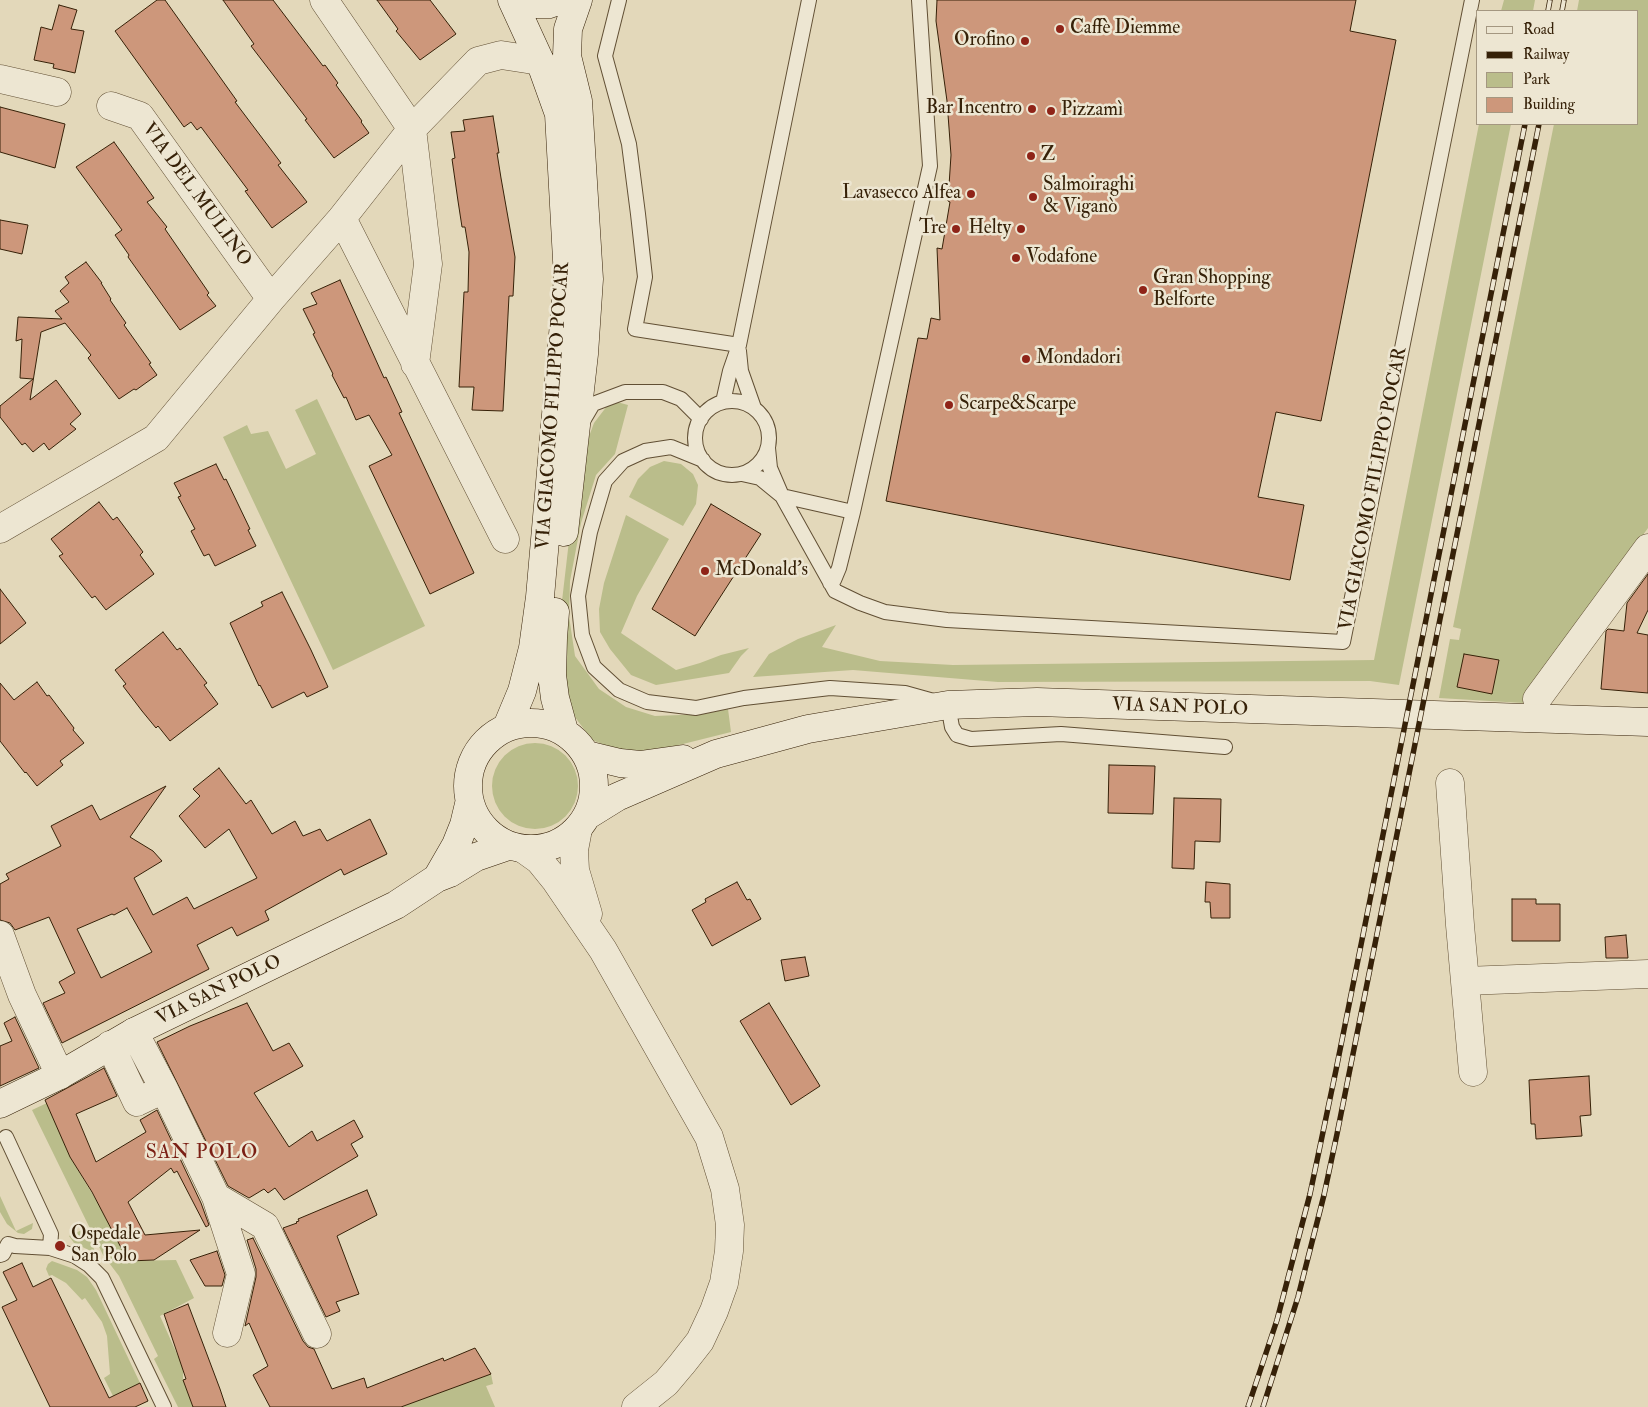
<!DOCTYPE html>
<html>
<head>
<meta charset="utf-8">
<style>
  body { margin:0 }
  #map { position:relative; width:1648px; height:1407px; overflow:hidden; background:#e3d8ba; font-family:"IM FELL Double Pica",serif }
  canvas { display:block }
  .legend { position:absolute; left:1476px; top:10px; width:162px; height:115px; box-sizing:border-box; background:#ede6d2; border:1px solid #a49781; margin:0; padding:6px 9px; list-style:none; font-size:15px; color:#362108 }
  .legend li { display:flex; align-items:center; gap:10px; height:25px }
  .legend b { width:25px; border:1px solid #a49781 }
</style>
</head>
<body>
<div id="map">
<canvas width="1648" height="1407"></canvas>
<ul class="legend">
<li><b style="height:6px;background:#ede6d2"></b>Road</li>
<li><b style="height:6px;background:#362108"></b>Railway</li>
<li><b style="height:14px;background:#babd8b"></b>Park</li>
<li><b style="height:14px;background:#cd977b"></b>Building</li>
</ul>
</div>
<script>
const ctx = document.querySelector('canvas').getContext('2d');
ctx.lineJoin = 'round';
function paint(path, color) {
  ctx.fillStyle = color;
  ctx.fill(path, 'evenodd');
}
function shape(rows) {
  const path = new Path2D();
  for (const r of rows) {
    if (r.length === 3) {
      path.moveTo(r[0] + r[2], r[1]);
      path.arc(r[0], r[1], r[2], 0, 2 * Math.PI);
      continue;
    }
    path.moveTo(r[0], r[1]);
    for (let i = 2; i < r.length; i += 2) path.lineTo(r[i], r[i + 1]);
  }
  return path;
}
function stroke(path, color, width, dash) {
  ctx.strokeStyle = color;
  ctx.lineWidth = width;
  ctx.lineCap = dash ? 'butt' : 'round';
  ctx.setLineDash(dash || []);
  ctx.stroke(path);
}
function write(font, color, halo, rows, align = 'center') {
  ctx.font = font + ' "IM FELL Double Pica",serif';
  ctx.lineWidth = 5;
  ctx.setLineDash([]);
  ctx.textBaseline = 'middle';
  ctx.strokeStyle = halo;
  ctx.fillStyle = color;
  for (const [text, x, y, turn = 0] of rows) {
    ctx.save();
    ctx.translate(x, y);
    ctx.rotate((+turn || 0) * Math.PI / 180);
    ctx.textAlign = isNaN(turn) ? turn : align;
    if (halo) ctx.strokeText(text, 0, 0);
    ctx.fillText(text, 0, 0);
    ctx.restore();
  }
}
const green = shape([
  [1504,0,1535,0,1533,11,1501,11],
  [1579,0,1648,0,1648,528,1523,703,1439,698,1450,639,1459,640,1461,629,1453,627,1554,124,1637,124,1637,11,1577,11],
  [1479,124,1511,124,1399,685,1370,681,998,682,853,670,753,677,769,654,798,639,836,625,822,647,880,661,953,665,1374,660],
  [317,399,425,626,333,670,223,437,247,425,251,434,268,431,286,469,316,454,295,410],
  [617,402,628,405,615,454,596,475,581,523,570,581,569,616,575,656,599,689,626,707,655,716,704,714,728,709,731,732,671,747,625,753,592,740,569,709,563,690,562,601,575,489,581,458,594,423,607,406],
  [664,461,681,464,693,474,698,485,696,504,683,526,629,497,638,479,650,467],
  [626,515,669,539,637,596,621,633,676,670,700,663,721,655,749,648,741,656,729,673,656,685,631,675,610,649,600,632,599,609,604,583],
  [535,786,43],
  [47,1103,70,1157,99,1205,128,1261,176,1260,194,1298,160,1316,181,1363,183,1371,183,1380,193,1407,178,1407,154,1359,158,1356,119,1276,103,1255,32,1110],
  [0,1196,16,1231,33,1223,32,1229,24,1234,18,1233,7,1224,0,1212],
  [84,1229,98,1257,93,1252,74,1243,69,1236],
  [52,1261,77,1270,87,1277,96,1290,140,1383,113,1396,104,1378,110,1374,107,1336,102,1322,85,1298,82,1300,66,1283,52,1275,49,1276,46,1269,48,1264],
  [491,1374,493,1384,486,1386,495,1407,401,1407]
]);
const building = shape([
  [157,0,165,0,237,101,235,102,281,163,278,165,307,202,272,228,245,191,248,190,201,127,197,130,191,122,184,127,115,31,157,0],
  [223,0,273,0,317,58,323,66,325,65,338,83,336,85,362,121,361,122,369,133,334,158,305,120,307,119,251,46,254,44,223,0],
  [377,0,430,0,456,34,420,60,396,31,398,29,377,0],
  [937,0,1356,0,1350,31,1396,40,1321,421,1276,412,1258,497,1304,505,1290,580,886,501,918,338,927,339,931,318,940,320,937,248,942,249,950,202,948,201,951,155,947,101,936,21,937,0],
  [59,5,77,10,71,29,84,31,75,73,53,68,54,64,34,60,41,27,52,30,59,5],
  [0,107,65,124,55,168,0,152,0,107],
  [493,116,499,153,497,153,501,178,515,257,513,296,509,296,503,411,472,410,474,387,459,387,464,292,468,292,469,252,465,227,462,227,458,201,452,159,455,158,451,132,465,131,463,120,493,116],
  [114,142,154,198,147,202,167,227,165,229,209,293,207,295,216,306,180,330,128,257,129,255,115,235,122,230,76,167,114,142],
  [0,220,28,225,22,254,0,249,0,220],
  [86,262,102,283,101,283,111,299,110,300,126,323,124,325,151,363,149,364,157,375,136,390,134,389,119,399,88,358,91,355,65,323,41,332,30,400,56,380,81,414,70,424,76,429,49,450,44,443,33,452,25,443,22,445,0,417,0,406,33,379,20,378,22,339,16,341,18,317,62,319,55,311,69,302,60,291,69,283,65,277,86,262],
  [340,280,384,378,386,377,402,412,399,413,474,573,430,594,369,466,392,455,369,415,356,420,346,397,344,398,332,375,333,374,313,334,315,333,303,309,317,304,311,293,340,280],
  [216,464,224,480,226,479,250,529,248,530,256,546,215,566,209,554,204,556,191,531,195,529,178,497,181,496,174,483,216,464],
  [99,502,113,520,117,517,143,552,140,555,154,574,106,610,95,596,92,598,59,556,63,554,51,539,99,502],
  [711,504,761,534,695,636,652,609,711,504],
  [1648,574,1648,610,1637,633,1648,635,1648,693,1601,689,1606,631,1608,629,1624,631,1627,603,1648,574],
  [0,589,26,623,0,644,0,589],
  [282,592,311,650,328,687,307,697,304,692,272,708,260,685,259,686,230,623,263,606,261,602,282,592],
  [163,632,177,650,180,648,207,683,204,685,218,704,170,741,158,726,156,728,142,711,123,686,126,684,115,670,163,632],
  [1464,654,1499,660,1492,694,1457,687,1464,654],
  [37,682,47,696,49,695,74,728,73,730,84,743,60,761,63,765,37,786,26,772,25,773,0,741,0,683,14,700,37,682],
  [1109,765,1155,766,1153,814,1108,813,1109,765],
  [219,768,246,804,251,800,272,834,295,821,303,836,320,829,327,841,370,819,387,854,344,875,341,869,265,911,269,920,237,936,232,927,197,945,209,969,62,1043,43,1003,65,993,59,982,75,973,49,917,15,930,10,923,0,920,0,884,9,879,6,874,61,846,51,826,92,805,100,820,166,786,130,837,153,851,162,861,134,878,153,915,187,897,194,909,257,878,229,829,205,848,179,816,200,796,193,789,219,768],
  [127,908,152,952,101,978,77,929,112,914,114,915,127,908],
  [1174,798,1221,799,1220,842,1195,841,1194,869,1172,868,1174,798],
  [737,882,747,900,750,899,761,919,712,946,692,910,706,902,705,899,737,882],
  [1206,882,1230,884,1230,918,1211,918,1210,902,1205,902,1206,882],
  [1512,899,1536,899,1536,904,1560,904,1560,941,1512,941,1512,899],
  [1626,935,1628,958,1606,958,1605,937,1626,935],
  [805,957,809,976,785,981,781,960,805,957],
  [247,1003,273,1051,289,1043,303,1066,254,1093,289,1147,312,1131,317,1141,354,1120,363,1137,351,1144,358,1156,284,1200,275,1188,268,1193,264,1189,249,1198,228,1186,157,1042,190,1026,247,1003],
  [769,1003,820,1086,791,1105,740,1021,769,1003],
  [15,1017,39,1068,0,1086,0,1046,12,1041,4,1023,15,1017],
  [104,1068,117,1096,76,1114,96,1162,146,1132,140,1120,157,1110,201,1203,209,1225,206,1227,177,1171,174,1173,171,1168,128,1202,145,1235,200,1230,154,1260,128,1261,92,1192,70,1157,45,1100,104,1068],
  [1589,1076,1591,1115,1580,1116,1582,1136,1536,1139,1535,1124,1531,1124,1529,1080,1589,1076],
  [367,1190,377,1215,337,1236,359,1294,336,1302,340,1311,326,1317,283,1228,297,1223,296,1222,299,1221,298,1219,367,1190],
  [253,1238,303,1341,308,1347,314,1349,332,1389,364,1378,367,1388,443,1358,444,1361,475,1348,491,1374,401,1407,270,1407,253,1375,268,1366,249,1323,245,1326,256,1277,256,1269,247,1240,253,1238],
  [217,1251,225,1275,222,1286,205,1286,190,1260,217,1251],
  [22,1263,33,1287,51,1278,109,1398,140,1383,148,1401,135,1407,50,1407,2,1307,17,1300,3,1272,22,1263],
  [188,1304,220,1389,226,1407,193,1407,183,1380,186,1379,164,1314,188,1304]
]);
const lane = shape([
  [619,0,605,56,629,144,638,214,645,277,635,329,739,345],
  [739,351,741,371,754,408],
  [732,438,37],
  [723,402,730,371,739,345,809,0],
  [583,421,593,404,625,392,663,392,681,399,701,419],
  [768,448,770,468,782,496,835,591,860,603,885,612,947,620,1343,642,1472,0],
  [703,460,671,447,645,451,623,461,605,481,590,532,578,596,582,635,594,667,619,690,647,702,696,708,744,698,830,688,905,693,948,705,952,727,957,735,971,739,1061,734,1225,747],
  [742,474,760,478,782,496,853,512],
  [830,583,834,580,839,568,853,512,930,166,919,0],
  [6,1137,51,1234,50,1248],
  [0,1255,3,1254,8,1244,15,1246,50,1248,75,1256,89,1265,102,1278,164,1407]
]);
const street = shape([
  [324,0,412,129,428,264,415,364],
  [0,79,57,92],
  [111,106,140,116,271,299],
  [342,218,505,539],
  [0,529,156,438,271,299,342,218,412,129,478,61,501,55,540,61],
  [1537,699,1648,548],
  [1450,783,1460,925,1473,1072],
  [578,829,574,850,575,870,588,914],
  [525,850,539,860,556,881,603,950,709,1137,725,1189,730,1225,729,1251,724,1283,714,1311,700,1341,682,1364,666,1383,636,1407],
  [0,935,22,995,60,1075],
  [1465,981,1648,974],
  [134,1032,164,1089,216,1197,265,1226,317,1334],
  [110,1045,137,1102,164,1089],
  [216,1197,241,1274,227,1333]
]);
const secondary = shape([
  [515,0,530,4,549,4,560,0],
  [564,532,584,354,589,279,578,101,567,56,568,29,578,0],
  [555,612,553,638,552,675,555,698,564,731],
  [531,786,63],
  [507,727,522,691,533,648,540,597,568,278,559,114,540,61,512,0],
  [587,755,620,763,640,765,683,759],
  [588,815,617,797,716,754,808,729,948,705,1037,702,1648,722],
  [437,878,456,845,464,825,469,804],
  [0,1104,60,1075,134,1032,396,905,437,878,450,873,476,857,508,846]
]);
const rail = shape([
  [1548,11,1550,0],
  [1562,11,1564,0],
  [1248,1407,1277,1320,1310,1194,1336,1070,1525,124],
  [1263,1407,1298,1297,1324,1195,1337,1134,1539,124]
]);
const markers = [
  [1060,29,5,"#8f2418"],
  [1025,41,5,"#8f2418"],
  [1032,109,5,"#8f2418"],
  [1051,111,5,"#8f2418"],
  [1031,156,5,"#8f2418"],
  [971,194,5,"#8f2418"],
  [1033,197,5,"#8f2418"],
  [956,229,5,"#8f2418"],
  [1021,229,5,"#8f2418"],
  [1016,258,5,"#8f2418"],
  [1143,290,5,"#8f2418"],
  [1026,359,5,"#8f2418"],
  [949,405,5,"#8f2418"],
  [705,571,5,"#8f2418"],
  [60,1246,6,"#8f2418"]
];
const poiNames = [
  ["Caffè Diemme",1070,29],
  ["Orofino",1015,41,"right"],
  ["Bar Incentro",1022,109,"right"],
  ["Pizzamì",1061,111],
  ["Z",1041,156],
  ["Salmoiraghi",1043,186],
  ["& Viganò",1043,208],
  ["Lavasecco Alfea",961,194,"right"],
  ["Tre",946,229,"right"],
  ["Helty",1011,229,"right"],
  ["Vodafone",1026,258],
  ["Gran Shopping",1153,279],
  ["Belforte",1153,301],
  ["Mondadori",1036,359],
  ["Scarpe&Scarpe",959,405],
  ["McDonald's",715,571],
  ["Ospedale",71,1235],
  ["San Polo",71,1257]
];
const streetNames = [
  ["VIA DEL MULINO",196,195,54],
  ["VIA GIACOMO FILIPPO POCAR",554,406,-86],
  ["VIA GIACOMO FILIPPO POCAR",1374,489,-79],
  ["VIA SAN POLO",1180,708,2],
  ["VIA SAN POLO",219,991,-26]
];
const neighbourhoodNames = [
  ["SAN POLO",202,1154]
];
paint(green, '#babd8b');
paint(building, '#cd977b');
stroke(building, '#362108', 1);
stroke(lane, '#614f34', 16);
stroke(street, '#614f34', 29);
stroke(secondary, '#362108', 29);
stroke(lane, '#ede6d2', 14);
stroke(street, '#ede6d2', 28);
stroke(secondary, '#ede6d2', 28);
stroke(rail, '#362108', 5.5);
stroke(rail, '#ede6d2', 4, [11]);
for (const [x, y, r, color] of markers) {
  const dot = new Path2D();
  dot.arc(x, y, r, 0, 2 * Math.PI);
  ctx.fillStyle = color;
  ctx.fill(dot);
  stroke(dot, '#ede6d2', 2);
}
write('19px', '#362108', '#ede6d2', poiNames, 'left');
write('19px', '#362108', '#ede6d2', streetNames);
ctx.letterSpacing = '1px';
write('20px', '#7a1f14', '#ede6d2', neighbourhoodNames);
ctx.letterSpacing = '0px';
</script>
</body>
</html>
